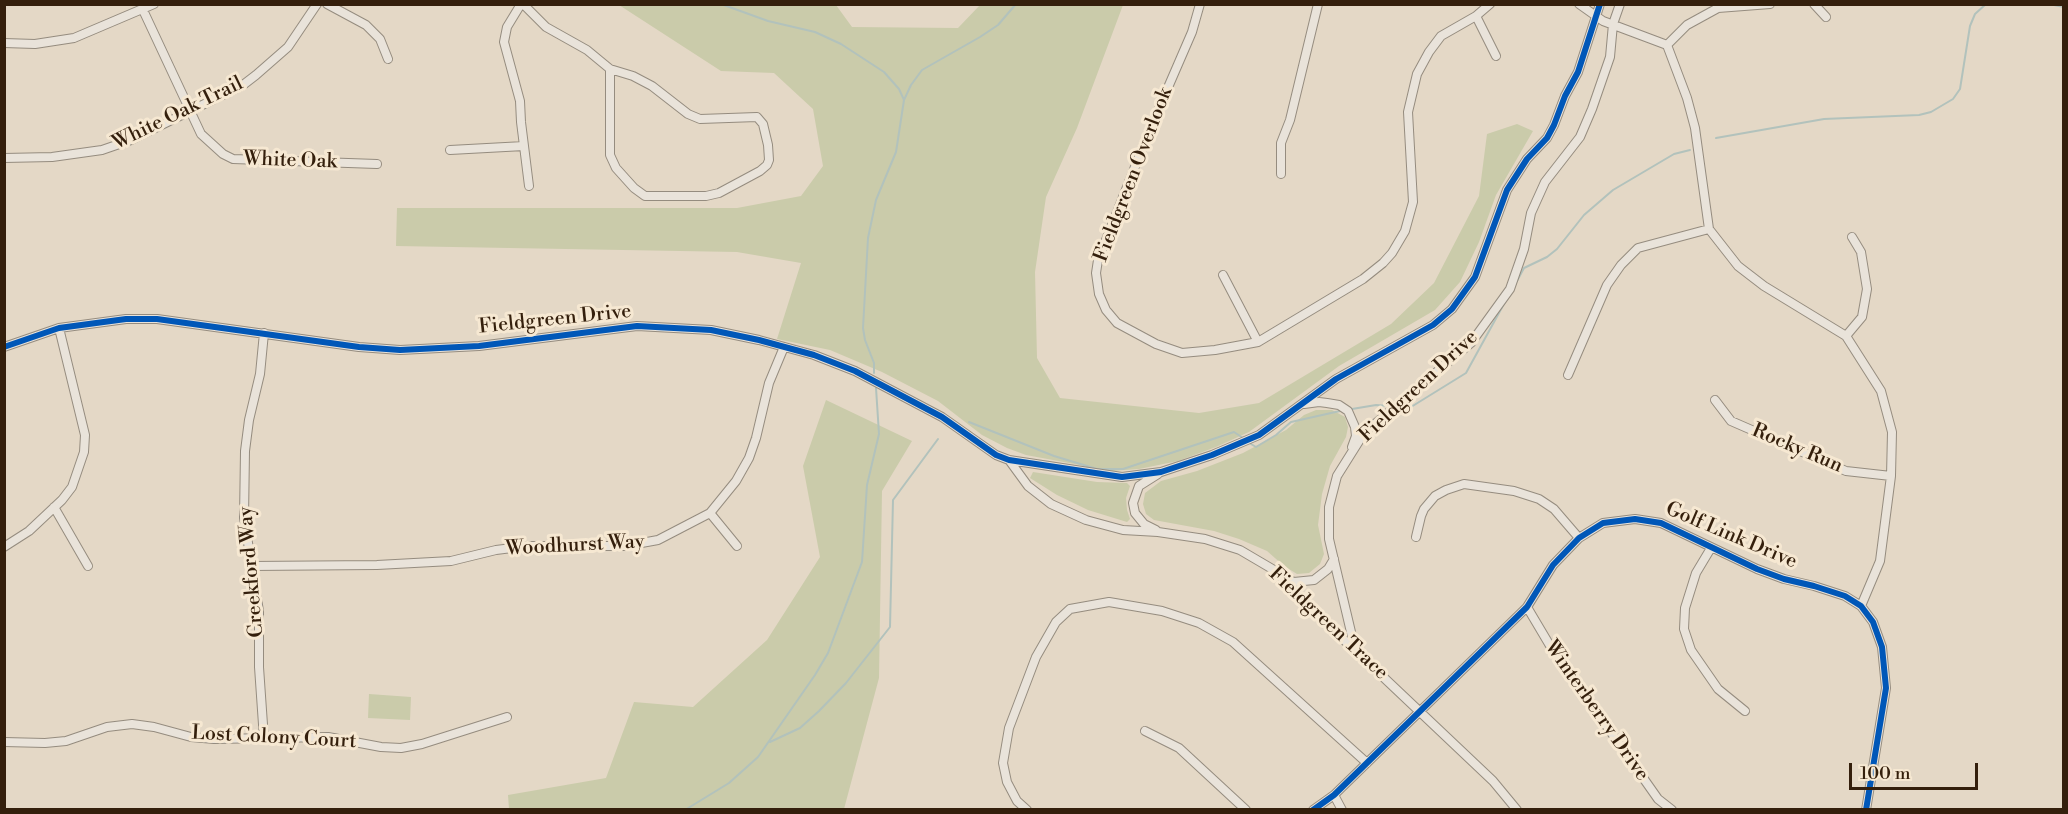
<!DOCTYPE html>
<html>
<head>
<meta charset="utf-8">
<style>
  body { margin:0 }
  #map { position:relative; width:2068px; height:814px; overflow:hidden; background:#e4d8c6; font-family:"Libre Bodoni",serif }
  canvas { display:block }
  .frame { position:absolute; inset:0; border:6px solid #341f0c; pointer-events:none }
  .scale { position:absolute; left:1849px; top:763px; width:129px; height:27px; box-sizing:border-box; border:3px solid #341f0c; border-top:0; padding-left:8px; font-size:18px; line-height:21px; white-space:nowrap; color:#341f0c; -webkit-text-stroke:4px #f6e8d2; paint-order:stroke }
</style>
</head>
<body>
<div id="map">
<canvas width="2068" height="814"></canvas>
<div class="frame"></div>
<div class="scale">100 m</div>
</div>
<script>
const ctx = document.querySelector('canvas').getContext('2d');
ctx.lineJoin = 'round';
function paint(path, color) {
  ctx.fillStyle = color;
  ctx.fill(path, 'evenodd');
}
function shape(rows) {
  const path = new Path2D();
  for (const r of rows) {
    path.moveTo(r[0], r[1]);
    for (let i = 2; i < r.length; i += 2) path.lineTo(r[i], r[i + 1]);
  }
  return path;
}
function stroke(path, color, width, dash) {
  ctx.strokeStyle = color;
  ctx.lineWidth = width;
  ctx.lineCap = dash ? 'butt' : 'round';
  ctx.setLineDash(dash || []);
  ctx.stroke(path);
}
function write(font, color, halo, rows, align = 'center') {
  ctx.font = font + ' "Libre Bodoni",serif';
  ctx.lineWidth = 6;
  ctx.setLineDash([]);
  ctx.textBaseline = 'middle';
  ctx.strokeStyle = halo;
  ctx.fillStyle = color;
  for (const [text, x, y, turn = 0] of rows) {
    ctx.save();
    ctx.translate(x, y);
    ctx.rotate((+turn || 0) * Math.PI / 180);
    ctx.textAlign = isNaN(turn) ? turn : align;
    if (halo) ctx.strokeText(text, 0, 0);
    ctx.fillText(text, 0, 0);
    ctx.restore();
  }
}
const green = shape([
  [619,5,836,5,852,27,958,28,980,5,1123,5,1077,128,1046,197,1035,272,1037,358,1060,398,1199,413,1259,403,1391,324,1434,283,1479,196,1487,134,1517,124,1533,131,1496,195,1479,242,1460,282,1435,310,1339,366,1249,432,1216,447,1178,461,1139,469,1112,471,1026,455,1007,448,982,435,938,401,882,372,830,350,777,339,801,263,737,252,396,246,397,208,737,208,801,196,823,166,813,109,774,73,721,71],
  [826,400,912,441,882,491,879,678,844,809,509,809,508,795,606,778,634,702,693,707,767,640,820,557,803,466],
  [1316,410,1332,410,1345,417,1348,427,1346,437,1330,466,1322,494,1318,525,1324,554,1320,564,1309,573,1297,574,1284,566,1267,551,1239,539,1214,531,1154,520,1146,514,1143,504,1145,493,1161,481,1197,471,1243,453,1286,430,1304,415],
  [1033,472,1097,482,1127,483,1130,486,1126,498,1127,510,1130,519,1127,522,1088,510,1057,495,1030,478],
  [369,694,411,697,410,720,368,718]
]);
const stream = shape([
  [721,4,768,21,815,32,841,44,884,72,899,89,904,100],
  [2049,4,2064,7],
  [1716,138,1824,119,1919,115,1931,112,1953,99,1960,89,1970,26,1975,14,1986,4],
  [1517,281,1524,268,1547,257,1557,249,1584,215,1613,190,1674,154,1690,150],
  [874,373,874,363,865,340,863,328,868,238,876,200,896,152,904,100,911,85,922,70,980,37,998,25,1016,4],
  [1402,407,1411,407,1466,373,1505,302],
  [1352,409,1376,405,1390,406],
  [969,422,1054,456,1097,469,1123,469,1234,432,1243,438],
  [1251,444,1256,447,1276,435,1291,422,1340,411],
  [770,742,800,728,819,711,846,683,890,627,893,500,938,439],
  [685,810,729,783,758,757,815,675,828,653,862,562,867,485,879,434,876,388]
]);
const street = shape([
  [327,4,366,25,380,39,388,59],
  [521,4,507,27,504,42,520,101,521,122,529,186],
  [523,4,546,27,587,50,610,69,633,76,652,86,688,114,700,119,757,117,763,124,768,145,769,160,767,165,760,171,719,193,706,196,645,196,634,188,616,168,610,155,610,69],
  [1200,4,1192,32,1150,129,1098,260,1096,273,1099,294,1106,310,1117,323,1156,344,1182,353,1215,350,1258,342,1363,279,1383,263,1392,253,1405,231,1413,202,1408,112,1417,74,1429,52,1441,36,1476,16,1490,4],
  [1579,4,1603,21,1667,45,1687,98,1695,128,1709,229,1738,266,1764,286,1846,336,1881,391,1892,432,1891,476,1880,561,1861,606],
  [1814,4,1826,17],
  [143,10,201,134,223,154,233,159,377,164],
  [1476,16,1496,56],
  [4,43,35,44,74,38,154,4],
  [1667,45,1687,25,1718,8,1770,4],
  [450,150,524,146],
  [4,158,52,157,102,150,131,140,190,111,243,85,256,75,288,47,317,4],
  [1281,174,1281,143,1290,120,1318,4],
  [1223,275,1258,342],
  [264,333,260,374,249,420,245,451,244,518,259,611,259,667,264,739],
  [1846,336,1862,317,1867,289,1861,252,1852,237],
  [4,347,59,328,126,319,157,319,359,347,400,350,479,346,637,326,711,330,759,340,814,355,855,371,942,417,996,455,1009,460,1122,477,1161,472,1212,455,1259,435,1336,379,1433,325,1452,309,1475,277,1507,190,1527,159,1547,138,1554,125,1565,96,1578,72,1600,4],
  [1568,375,1607,285,1621,265,1638,248,1709,229],
  [1715,400,1731,421,1846,471,1891,476],
  [1304,404,1319,402,1327,403,1339,405,1348,411,1355,427,1356,436,1352,447],
  [1009,460,1028,486,1051,504,1086,520,1123,530,1158,532,1205,539,1240,550,1274,570,1323,620,1493,781,1517,810],
  [54,507,88,566],
  [710,513,737,546],
  [1156,530,1144,524,1135,513,1133,503,1139,486,1158,474],
  [1416,537,1421,516,1424,509,1435,496,1446,490,1464,484,1514,491,1539,499,1554,509,1579,538],
  [4,547,29,531,62,500,72,487,84,452,85,435,59,328],
  [1711,548,1696,573,1685,608,1684,629,1691,650,1718,689,1745,711],
  [251,566,377,565,451,561,496,550,528,546,625,546,658,540,710,513,736,481,749,458,756,438,769,383,784,347],
  [1283,578,1294,582,1314,580,1328,569,1334,559],
  [1527,607,1549,644,1658,799,1672,810],
  [1355,649,1329,539,1329,507,1337,476,1364,433,1471,343,1510,289,1524,249,1531,213,1545,182,1580,137,1592,109,1610,57,1613,24,1620,4],
  [1145,731,1179,748,1246,810],
  [4,742,45,743,66,741,107,727,132,724,154,727,191,737,214,739,328,737,381,747,401,748,422,744,507,717],
  [1334,795,1342,810],
  [1027,810,1017,801,1007,782,1003,763,1009,728,1036,657,1056,622,1070,609,1109,602,1162,611,1199,623,1233,642,1367,763],
  [1313,810,1334,795,1527,607,1553,565,1579,538,1603,523,1635,519,1661,523,1757,569,1784,579,1814,586,1845,596,1861,606,1873,622,1882,647,1886,688,1866,810]
]);
const cycleway = shape([
  [4,347,59,328,126,319,157,319,359,347,400,350,479,346,637,326,711,330,759,340,814,355,855,371,942,417,996,455,1009,460,1122,477,1161,472,1212,455,1259,435,1336,379,1433,325,1452,309,1475,277,1507,190,1527,159,1547,138,1554,125,1565,96,1578,72,1600,4],
  [1313,810,1334,795,1527,607,1553,565,1579,538,1603,523,1635,519,1661,523,1757,569,1784,579,1814,586,1845,596,1861,606,1873,622,1882,647,1886,688,1866,810]
]);
const streetNames = [
  ["White Oak Trail",178,114,-26],
  ["White Oak",290,161,2],
  ["Fieldgreen Overlook",1134,175,-69],
  ["Fieldgreen Drive",555,320,-6],
  ["Fieldgreen Drive",1419,387,-43],
  ["Rocky Run",1797,449,23],
  ["Golf Link Drive",1731,536,23],
  ["Woodhurst Way",575,546,-3],
  ["Creekford Way",252,572,-95],
  ["Fieldgreen Trace",1328,624,43],
  ["Winterberry Drive",1596,711,55],
  ["Lost Colony Court",274,738,3]
];
paint(green, '#cacbaa');
stroke(stream, '#b2c2bc', 2);
stroke(street, '#958c7f', 10);
stroke(street, '#e9e3da', 8);
stroke(cycleway, '#0057b8', 6);
write('20px', '#341f0c', '#f6e8d2', streetNames);
</script>
</body>
</html>
